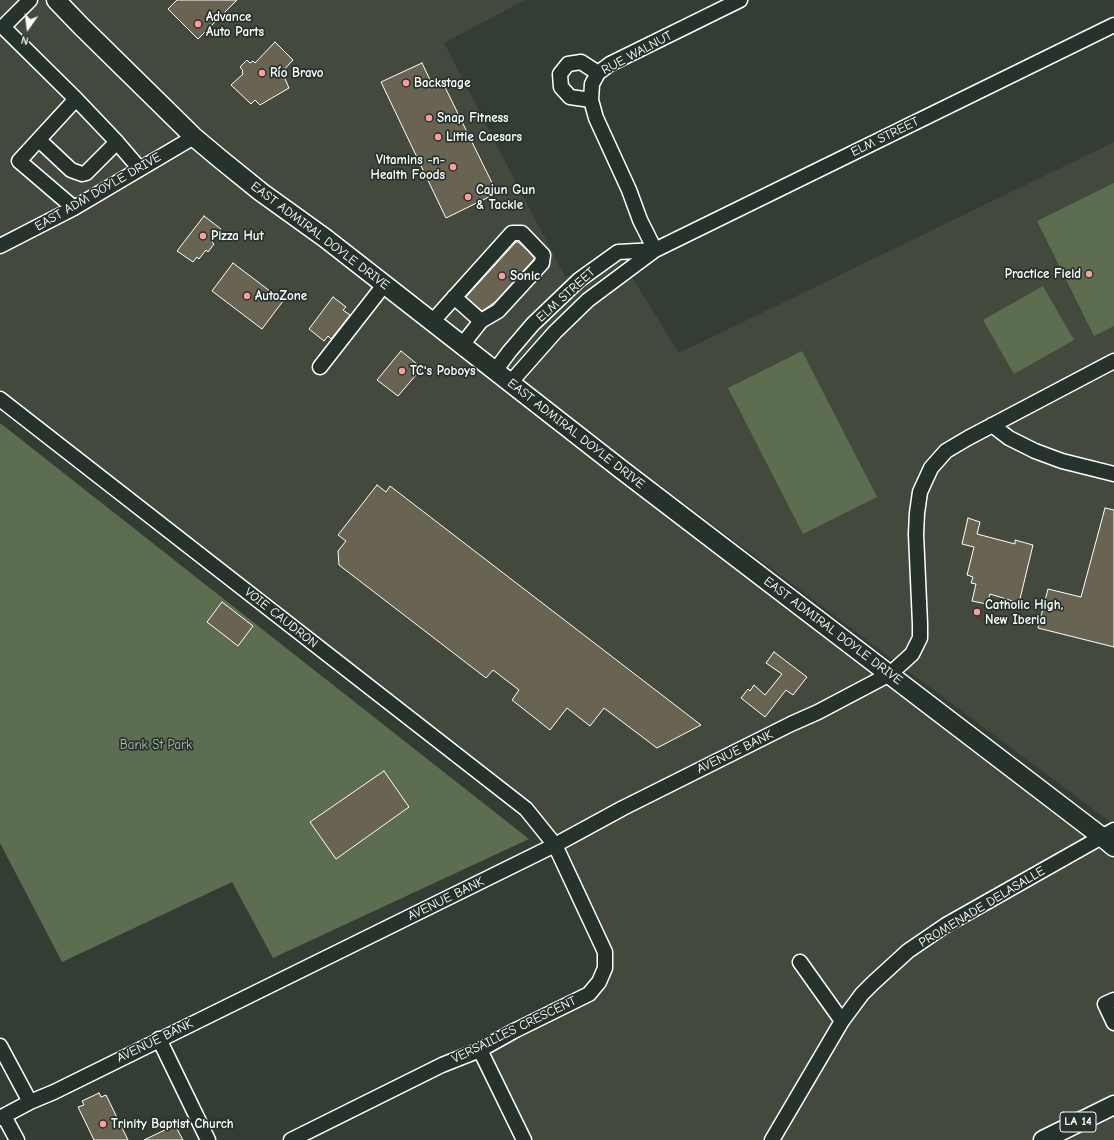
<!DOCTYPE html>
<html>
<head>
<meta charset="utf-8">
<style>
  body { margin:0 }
  #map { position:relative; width:1114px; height:1140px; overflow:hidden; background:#333d34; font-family:"Comic Neue",sans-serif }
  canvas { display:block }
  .north { position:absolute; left:8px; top:8px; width:40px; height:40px; -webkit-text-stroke:3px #26332d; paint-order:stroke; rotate:194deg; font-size:11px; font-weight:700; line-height:16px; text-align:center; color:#fff }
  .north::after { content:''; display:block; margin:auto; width:14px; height:18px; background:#fff; clip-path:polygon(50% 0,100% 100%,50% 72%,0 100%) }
</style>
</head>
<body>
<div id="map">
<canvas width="1114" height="1140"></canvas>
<div class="north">N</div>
</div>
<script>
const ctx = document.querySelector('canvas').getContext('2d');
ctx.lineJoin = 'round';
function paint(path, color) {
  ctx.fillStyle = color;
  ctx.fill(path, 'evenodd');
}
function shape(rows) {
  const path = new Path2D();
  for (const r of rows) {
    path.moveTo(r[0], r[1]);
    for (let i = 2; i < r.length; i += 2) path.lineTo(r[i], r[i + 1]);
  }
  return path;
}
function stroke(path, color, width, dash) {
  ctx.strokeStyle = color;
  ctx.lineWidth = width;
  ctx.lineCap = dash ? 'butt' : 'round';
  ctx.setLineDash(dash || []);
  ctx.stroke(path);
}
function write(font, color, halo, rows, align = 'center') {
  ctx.font = font + ' "Comic Neue",sans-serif';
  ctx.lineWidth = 3.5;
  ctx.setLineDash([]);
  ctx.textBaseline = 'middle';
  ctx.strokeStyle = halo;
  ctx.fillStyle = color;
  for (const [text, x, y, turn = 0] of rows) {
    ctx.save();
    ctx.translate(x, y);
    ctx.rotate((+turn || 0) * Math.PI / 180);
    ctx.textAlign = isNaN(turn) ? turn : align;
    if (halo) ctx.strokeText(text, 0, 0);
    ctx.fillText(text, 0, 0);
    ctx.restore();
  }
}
const built = shape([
  [0,0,525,0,444,43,565,277,621,260,679,353,1114,142,1114,825,219,155,1114,853,1114,1106,1044,1140,524,1140,480,1050,589,994,605,952,555,845,526,809,0,399],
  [1114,1110,1114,1140,1051,1140]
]);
const green = shape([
  [1114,183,1114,326,1094,336,1037,221],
  [1043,286,1074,340,1014,374,983,320],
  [802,351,877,497,803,534,728,388],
  [0,423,529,839,273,958,232,882,62,962,0,843]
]);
const building = shape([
  [177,0,237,0,198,39,168,9,177,0],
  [275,42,293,60,282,72,289,88,260,105,255,100,251,104,231,85,243,74,242,72,243,71,240,67,247,60,250,63,253,61,255,63,275,42],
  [422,63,432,84,441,79,497,193,446,218,381,82,422,63],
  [204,216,221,229,212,242,214,244,208,252,206,250,199,259,197,257,193,262,177,251,204,216],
  [516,242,518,242,527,250,534,258,534,259,495,302,482,311,466,297,516,242],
  [233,263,283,301,262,329,212,291,233,263],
  [333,297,346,307,343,310,350,315,331,339,328,336,324,341,309,329,333,297],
  [401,351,422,368,398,396,377,380,401,351],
  [377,485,386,492,390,486,701,725,657,748,604,708,590,726,567,708,550,730,512,700,519,690,493,670,486,678,339,565,338,551,346,541,338,535,377,485],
  [1105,508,1114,510,1114,647,1038,628,1048,589,1081,597,1105,508],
  [968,518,980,522,977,534,1015,544,1015,540,1033,545,1019,603,990,594,987,604,972,601,976,584,971,583,973,577,967,575,974,547,962,544,968,518],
  [222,602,253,626,238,646,207,622,222,602],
  [774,652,807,677,793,695,786,690,765,717,741,698,748,689,750,691,754,685,765,695,782,674,766,663,774,652],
  [384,771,409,807,336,859,310,822,384,771],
  [99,1093,101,1097,106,1095,128,1140,94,1140,78,1107,84,1105,82,1101,99,1093],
  [175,1125,183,1140,144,1140,175,1125]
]);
const minor = shape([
  [30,0,3,27,76,99,19,161,74,208],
  [76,99,115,140,140,169],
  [591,100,570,97,561,87,560,74,568,64,581,62,598,73],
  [39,140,71,170,82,174,86,173,117,142],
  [0,246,74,208,194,137],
  [655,250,640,220,629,190,596,118,591,100,592,84,598,73,610,64,740,0],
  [454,297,481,321],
  [432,322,512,233,522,233,543,255,542,263,498,311,481,321,462,345],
  [320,367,384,285],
  [495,371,509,352,533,324,579,280,618,252,655,250],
  [510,383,555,332,588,300,655,250,1114,25],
  [0,399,526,809,555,845,605,952,605,968,599,982,589,994,514,1031,480,1050,442,1065,291,1140],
  [992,425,1009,438,1035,451,1062,461,1114,474],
  [800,962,842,1021],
  [1114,1000,1105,1004,1114,1023],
  [159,1039,208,1140],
  [0,1046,30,1102],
  [480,1050,524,1140],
  [4,1116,17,1140],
  [0,1118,30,1102,54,1092,555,845,623,808,791,724,818,712,890,674,912,654,920,638,920,624,916,534,917,513,920,492,931,468,946,451,968,438,1114,361],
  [772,1140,842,1021,862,994,873,983,908,951,946,925,1114,830]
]);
const major = shape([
  [56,0,81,26,194,137,219,158,261,192,325,238,622,470,1102,837,1114,847],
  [1043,1140,1114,1105]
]);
const markers = [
  [198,24,4,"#ff9aa2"],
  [262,73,4,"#ff9aa2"],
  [406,83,4,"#ff9aa2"],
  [429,118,4,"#ff9aa2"],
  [438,137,4,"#ff9aa2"],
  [453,167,4,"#ff9aa2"],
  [468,197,4,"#ff9aa2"],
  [203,236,4,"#ff9aa2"],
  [1089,274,4,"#ff9aa2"],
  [502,276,4,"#ff9aa2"],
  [247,296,4,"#ff9aa2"],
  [402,371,4,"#ff9aa2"],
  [977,612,4,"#ff9aa2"],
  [103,1124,4,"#ff9aa2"]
];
const shields = [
  [1078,1122,36]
];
const shieldNames = [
  ["LA 14",1078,1122]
];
const poiNames = [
  ["Advance",206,17],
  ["Auto Parts",206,32],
  ["Río Bravo",270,73],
  ["Backstage",414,83],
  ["Snap Fitness",437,118],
  ["Little Caesars",446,137],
  ["Vitamins -n-",445,160,"right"],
  ["Health Foods",445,175,"right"],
  ["Cajun Gun",476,190],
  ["& Tackle",476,205],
  ["Pizza Hut",211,236],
  ["Practice Field",1081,274,"right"],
  ["Sonic",510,276],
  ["AutoZone",255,296],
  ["TC's Poboys",410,371],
  ["Catholic High,",985,605],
  ["New Iberia",985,620],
  ["Trinity Baptist Church",111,1124]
];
const streetNames = [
  ["RUE WALNUT",637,53,-28],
  ["ELM STREET",885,137,-26],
  ["EAST ADM DOYLE DRIVE",98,192,-30],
  ["EAST ADMIRAL DOYLE DRIVE",320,236,37],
  ["ELM STREET",566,295,-42],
  ["EAST ADMIRAL DOYLE DRIVE",576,434,38],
  ["VOIE CAUDRON",281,618,38],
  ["EAST ADMIRAL DOYLE DRIVE",833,631,37],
  ["AVENUE BANK",735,752,-26],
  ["AVENUE BANK",446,899,-26],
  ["PROMENADE DELASALLE",982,907,-31],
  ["VERSAILLES CRESCENT",514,1030,-26],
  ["AVENUE BANK",155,1041,-26]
];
const parkNames = [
  ["Bank St Park",156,745]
];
paint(built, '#43493d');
paint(green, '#5d6d4f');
paint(building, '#696452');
stroke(building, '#fff', 1);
stroke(minor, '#fff', 17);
stroke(major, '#fff', 21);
stroke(minor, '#26332d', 14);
stroke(major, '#26332d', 18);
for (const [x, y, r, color] of markers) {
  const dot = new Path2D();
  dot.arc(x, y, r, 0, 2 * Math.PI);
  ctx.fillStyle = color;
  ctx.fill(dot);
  stroke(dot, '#26332d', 1.5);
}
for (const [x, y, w] of shields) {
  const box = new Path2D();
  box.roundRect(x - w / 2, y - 10, w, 20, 3);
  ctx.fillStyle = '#26332d';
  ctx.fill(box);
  stroke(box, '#fff', 1);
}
write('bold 12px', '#fff', null, shieldNames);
write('bold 13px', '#fff', '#26332d', poiNames, 'left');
write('13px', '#fff', '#26332d', streetNames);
write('13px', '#b6bdb0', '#26332d', parkNames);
</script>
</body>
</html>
